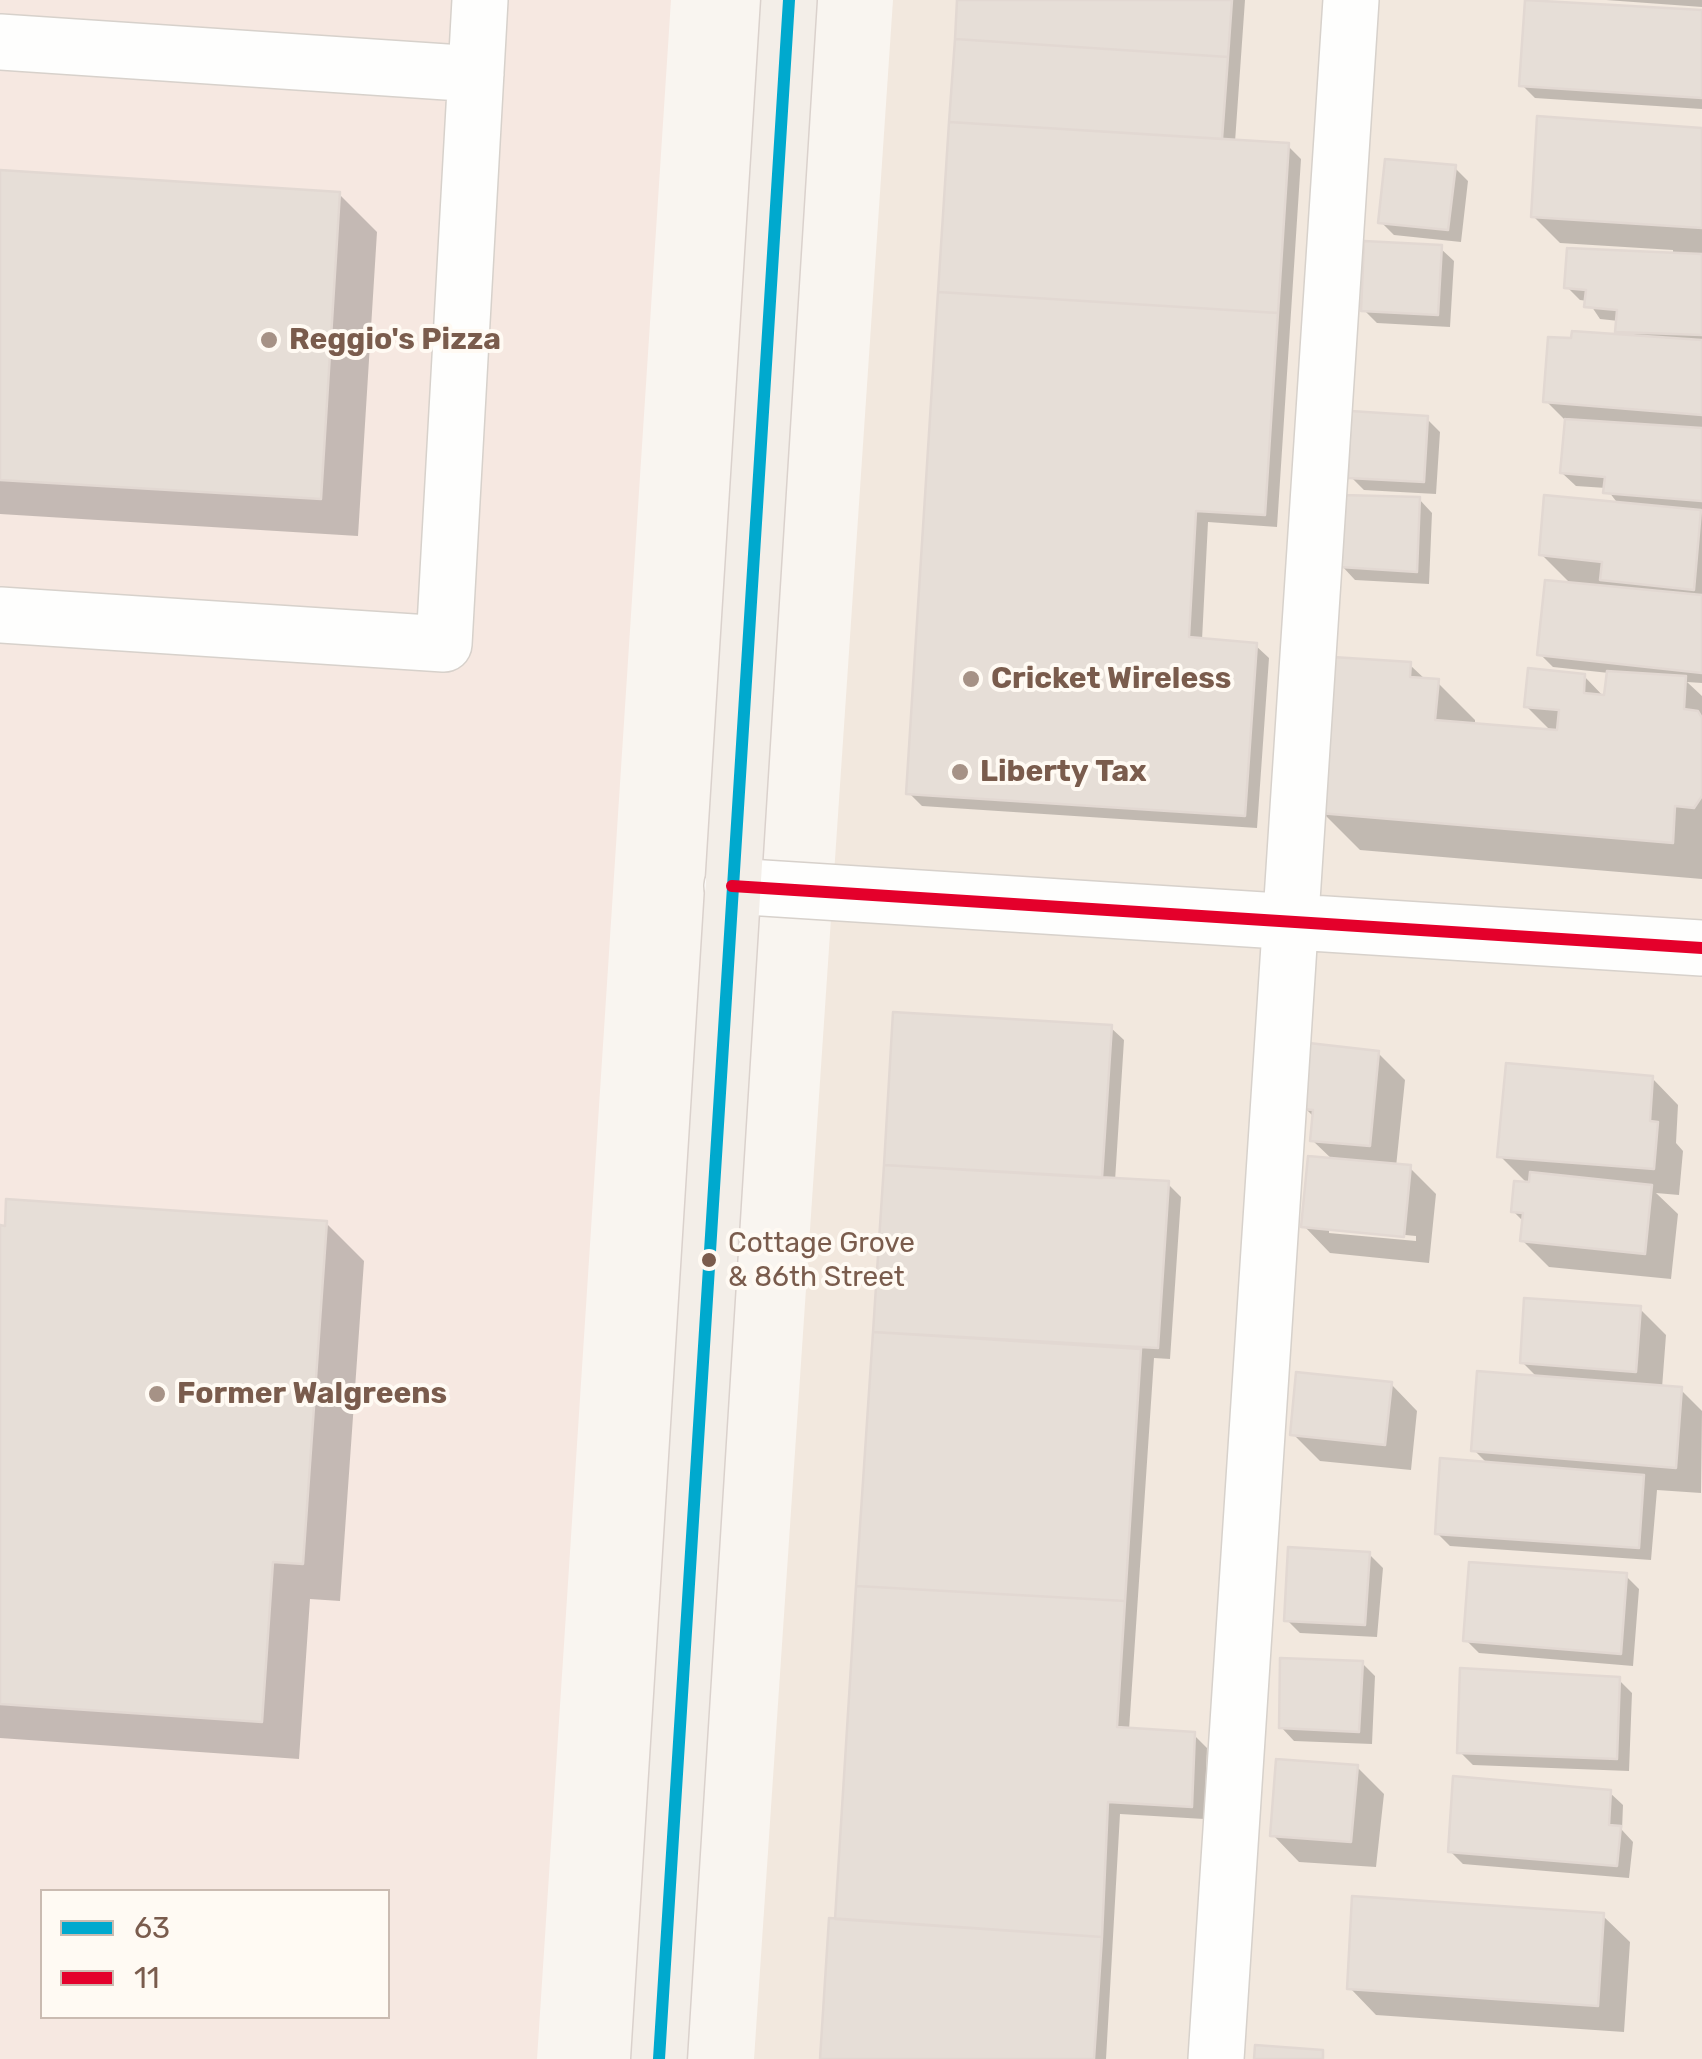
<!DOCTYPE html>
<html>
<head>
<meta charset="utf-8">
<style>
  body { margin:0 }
  #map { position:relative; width:1702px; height:2059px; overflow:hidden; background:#f9f5f0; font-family:Rubik,sans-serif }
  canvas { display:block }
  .legend { position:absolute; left:40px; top:1889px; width:350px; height:130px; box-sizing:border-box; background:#fffaf3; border:2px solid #cabbb1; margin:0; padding:12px 18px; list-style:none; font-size:30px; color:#7a5c4d }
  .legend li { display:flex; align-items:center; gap:20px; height:50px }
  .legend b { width:50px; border:2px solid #cabbb1 }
</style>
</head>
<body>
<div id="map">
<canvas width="1702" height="2059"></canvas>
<ul class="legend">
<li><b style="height:12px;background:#00a9ce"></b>63</li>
<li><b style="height:12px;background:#e4002b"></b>11</li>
</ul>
</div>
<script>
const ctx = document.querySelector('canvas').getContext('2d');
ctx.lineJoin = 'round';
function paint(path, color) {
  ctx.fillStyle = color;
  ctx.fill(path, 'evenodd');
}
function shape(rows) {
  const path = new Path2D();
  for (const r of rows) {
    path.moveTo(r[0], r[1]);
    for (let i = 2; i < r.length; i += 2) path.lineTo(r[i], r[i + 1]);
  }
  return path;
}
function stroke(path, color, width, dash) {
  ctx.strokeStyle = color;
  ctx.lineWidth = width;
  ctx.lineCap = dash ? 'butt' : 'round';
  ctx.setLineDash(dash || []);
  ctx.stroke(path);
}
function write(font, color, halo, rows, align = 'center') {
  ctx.font = font + ' Rubik,sans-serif';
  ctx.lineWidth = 8;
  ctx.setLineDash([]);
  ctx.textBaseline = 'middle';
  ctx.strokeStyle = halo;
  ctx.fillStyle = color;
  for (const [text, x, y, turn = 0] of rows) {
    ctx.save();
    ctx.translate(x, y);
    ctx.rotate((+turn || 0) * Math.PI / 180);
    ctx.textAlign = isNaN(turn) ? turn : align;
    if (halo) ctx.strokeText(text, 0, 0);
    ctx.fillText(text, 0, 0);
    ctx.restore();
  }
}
const residential = shape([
  [893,0,1702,0,1702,2059,754,2059]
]);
const commercial = shape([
  [0,0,671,0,537,2059,0,2059],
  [42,1892,388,1892,388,2016,42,2016]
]);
const shadow = shape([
  [960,0,1245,0,1235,142,1288,146,1301,159,1277,527,1208,522,1202,640,1255,645,1269,658,1257,828,922,806,909,793],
  [1527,0,1702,13,1702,109,1535,98,1522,85],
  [1606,0,1702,0,1702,7],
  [1702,131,1702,683,1687,682,1702,696,1702,879,1360,850,1322,812,1410,665,1427,681,1437,682,1475,720,1475,726,1553,733,1526,706,1584,676,1606,699,1609,673,1553,667,1540,654,1573,586,1541,554,1619,505,1606,488,1576,486,1562,473,1568,423,1546,401,1624,337,1618,331,1619,321,1600,319,1588,301,1580,300,1567,287,1673,255,1673,250,1560,243,1533,216],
  [1455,168,1468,181,1461,242,1394,235,1381,222],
  [0,173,339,194,377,232,358,536,0,514],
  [1440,248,1454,261,1450,327,1377,323,1364,310],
  [1427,419,1440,432,1436,494,1364,490,1351,477],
  [1419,499,1432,513,1429,584,1355,580,1342,566],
  [896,1015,1110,1027,1124,1040,1115,1181,1168,1184,1181,1197,1170,1359,1154,1358,1129,1730,1194,1735,1207,1748,1204,1819,1120,1814,1106,2059,822,2059,838,1921],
  [1378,1053,1405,1080,1396,1167,1410,1168,1436,1194,1429,1263,1330,1253,1304,1226,1334,1161,1312,1140,1315,1118,1305,1108],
  [1329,1228,1416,1236,1416,1241,1329,1233],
  [1652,1078,1678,1105,1676,1143,1683,1151,1679,1195,1656,1193,1678,1214,1671,1279,1549,1267,1523,1241,1524,1222,1513,1211,1528,1184,1500,1156],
  [326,1223,364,1261,340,1601,310,1599,299,1759,0,1738,0,1228],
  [1640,1309,1666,1335,1662,1388,1681,1390,1702,1411,1701,1493,1657,1490,1651,1560,1450,1546,1437,1533,1489,1465,1474,1450,1538,1378,1522,1362],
  [1391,1384,1417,1411,1411,1470,1320,1461,1293,1434],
  [1369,1554,1383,1568,1377,1637,1300,1633,1287,1620],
  [1626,1576,1639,1589,1633,1666,1479,1653,1466,1640],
  [1362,1663,1375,1676,1372,1744,1294,1741,1281,1727],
  [1619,1680,1632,1693,1629,1771,1473,1765,1460,1752],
  [1357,1767,1384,1794,1376,1867,1299,1862,1273,1835],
  [1609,1792,1623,1805,1622,1830,1633,1842,1629,1878,1463,1864,1450,1851],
  [1603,1916,1630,1942,1624,2032,1376,2015,1350,1988]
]);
const building = shape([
  [957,0,1232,0,1228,57,955,39,957,0],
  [1525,0,1702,10,1702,98,1519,86,1525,0],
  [955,39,1228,57,1222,139,949,122,955,39],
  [1537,116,1702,128,1702,228,1531,217,1537,116],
  [949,122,1289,143,1278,313,938,292,949,122],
  [1385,159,1456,165,1448,230,1378,223,1385,159],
  [0,170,340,192,321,499,0,480,0,170],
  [1364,241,1442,245,1438,315,1361,311,1364,241],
  [1567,248,1702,254,1702,335,1615,332,1617,310,1584,307,1586,290,1564,288,1567,248],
  [938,292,1278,313,1265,515,1196,511,1189,637,1257,643,1245,816,906,794,938,292],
  [1572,331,1702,340,1702,415,1543,402,1548,337,1571,338,1572,331],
  [1351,411,1428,416,1424,482,1348,478,1351,411],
  [1565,419,1702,428,1702,501,1603,493,1605,477,1560,473,1565,419],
  [1343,495,1420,497,1417,572,1340,567,1343,495],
  [1544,495,1701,510,1694,590,1600,580,1602,562,1539,555,1544,495],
  [1545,580,1702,595,1702,673,1537,655,1545,580],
  [1333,657,1411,662,1410,677,1439,679,1435,720,1557,730,1559,710,1524,707,1528,668,1585,674,1584,693,1604,695,1607,671,1686,676,1684,709,1698,711,1702,718,1702,796,1694,808,1675,806,1673,843,1319,813,1333,657],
  [893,1012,1112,1025,1102,1178,884,1165,893,1012],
  [1309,1043,1379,1051,1370,1146,1310,1141,1313,1110,1302,1109,1309,1043],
  [1506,1063,1653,1076,1650,1121,1658,1122,1654,1169,1497,1157,1506,1063],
  [1308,1156,1411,1165,1404,1237,1301,1227,1308,1156],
  [884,1165,1169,1181,1158,1348,873,1332,884,1165],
  [1530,1172,1652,1185,1645,1254,1520,1241,1523,1213,1511,1212,1514,1181,1529,1182,1530,1172],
  [6,1199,327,1221,303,1564,273,1562,262,1722,0,1704,0,1225,5,1226,6,1199],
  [1524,1298,1641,1306,1636,1372,1520,1363,1524,1298],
  [873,1332,1141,1349,1125,1601,856,1586,873,1332],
  [1477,1371,1682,1387,1676,1468,1471,1451,1477,1371],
  [1296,1372,1392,1382,1385,1445,1290,1435,1296,1372],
  [1440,1458,1644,1475,1639,1548,1435,1534,1440,1458],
  [1288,1547,1370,1552,1365,1625,1284,1621,1288,1547],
  [1469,1562,1627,1573,1621,1654,1463,1641,1469,1562],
  [856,1586,1125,1601,1117,1727,1195,1732,1192,1807,1108,1802,1102,1937,835,1919,856,1586],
  [1280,1658,1363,1661,1359,1732,1279,1728,1280,1658],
  [1460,1668,1620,1677,1617,1759,1457,1753,1460,1668],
  [1276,1759,1358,1765,1351,1842,1270,1836,1276,1759],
  [1453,1776,1611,1790,1609,1825,1621,1826,1617,1866,1448,1852,1453,1776],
  [1352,1896,1604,1913,1598,2006,1347,1989,1352,1896],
  [829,1918,1102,1937,1094,2059,820,2059,829,1918],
  [1255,2045,1323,2050,1323,2059,1254,2059,1255,2045]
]);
const minor = shape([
  [0,42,476,74],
  [0,615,444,644,480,0],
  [732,886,1702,948],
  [1216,2059,1351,0]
]);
const major = shape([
  [659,2059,789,0]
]);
const bus1 = shape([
  [659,2059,789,0]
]);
const bus2 = shape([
  [732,886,1702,948]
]);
const markers = [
  [269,340,10,"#a69286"],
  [971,679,10,"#a69286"],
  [960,772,10,"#a69286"],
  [709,1260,9,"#7a5c4d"],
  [157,1394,10,"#a69286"]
];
const busNames = [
  ["Cottage Grove",728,1244],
  ["& 86th Street",728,1278]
];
const poiNames = [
  ["Reggio's Pizza",289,340],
  ["Cricket Wireless",991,679],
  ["Liberty Tax",980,772],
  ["Former Walgreens",177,1394]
];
paint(residential, '#f2e8de');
paint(commercial, '#f6e8e1');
paint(shadow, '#0003');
paint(building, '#e6ded7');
stroke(building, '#e2d8d2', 2.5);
stroke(minor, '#d7d1cb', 58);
stroke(major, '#dad1cc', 58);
stroke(minor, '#fefefd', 55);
stroke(major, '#f3eee8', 55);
stroke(bus1, '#00a9ce', 12);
stroke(bus2, '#e4002b', 12);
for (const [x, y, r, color] of markers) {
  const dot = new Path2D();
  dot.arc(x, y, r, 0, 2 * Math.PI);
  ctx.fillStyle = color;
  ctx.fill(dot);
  stroke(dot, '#fffaf3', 4);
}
write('28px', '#7a5c4d', '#fffaf3', busNames, 'left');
write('bold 30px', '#7a5c4d', '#fffaf3', poiNames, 'left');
</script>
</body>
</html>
